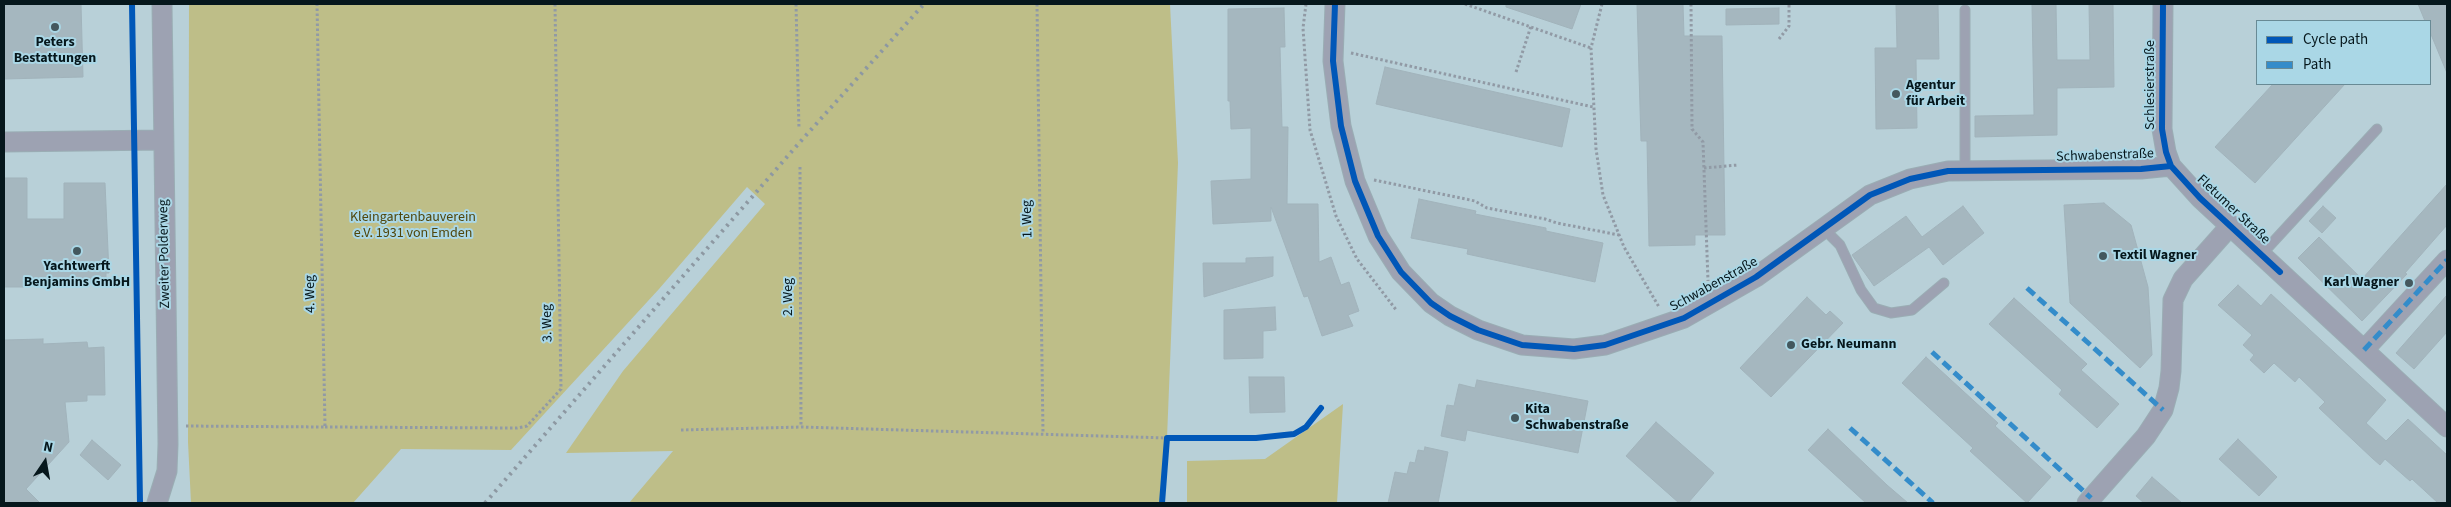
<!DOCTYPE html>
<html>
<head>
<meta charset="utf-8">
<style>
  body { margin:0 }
  #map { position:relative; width:2451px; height:507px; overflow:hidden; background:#b8d0d8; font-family:"Source Sans 3",sans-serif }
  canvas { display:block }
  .frame { position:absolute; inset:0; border:5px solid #06171c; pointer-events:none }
  .legend { position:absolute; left:2256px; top:20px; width:175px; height:65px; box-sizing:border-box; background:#aad7e6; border:1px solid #688a95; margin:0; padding:6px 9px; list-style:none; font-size:15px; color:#06171c }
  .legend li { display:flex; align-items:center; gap:10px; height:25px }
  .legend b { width:25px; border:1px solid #688a95 }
  .north { position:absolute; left:20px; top:437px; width:50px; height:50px; -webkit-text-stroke:4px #aad7e6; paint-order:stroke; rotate:12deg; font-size:14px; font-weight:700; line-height:20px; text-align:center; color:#06171c }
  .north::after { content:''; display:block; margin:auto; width:18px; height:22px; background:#06171c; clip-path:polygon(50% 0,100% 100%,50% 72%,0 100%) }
</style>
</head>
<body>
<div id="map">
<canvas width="2451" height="507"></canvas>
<div class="frame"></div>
<ul class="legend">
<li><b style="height:6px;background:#0057b8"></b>Cycle path</li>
<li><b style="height:6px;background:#348cca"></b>Path</li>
</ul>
<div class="north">N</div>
</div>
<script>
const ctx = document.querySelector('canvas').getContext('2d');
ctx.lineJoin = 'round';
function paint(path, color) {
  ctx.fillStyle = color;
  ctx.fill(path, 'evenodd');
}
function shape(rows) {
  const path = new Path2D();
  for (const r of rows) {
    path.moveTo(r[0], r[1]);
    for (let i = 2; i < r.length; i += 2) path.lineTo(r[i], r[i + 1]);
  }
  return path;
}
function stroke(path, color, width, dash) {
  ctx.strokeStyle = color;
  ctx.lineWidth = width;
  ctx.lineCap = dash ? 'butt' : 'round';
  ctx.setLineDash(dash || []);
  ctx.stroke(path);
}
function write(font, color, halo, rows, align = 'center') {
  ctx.font = font + ' "Source Sans 3",sans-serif';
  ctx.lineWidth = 4;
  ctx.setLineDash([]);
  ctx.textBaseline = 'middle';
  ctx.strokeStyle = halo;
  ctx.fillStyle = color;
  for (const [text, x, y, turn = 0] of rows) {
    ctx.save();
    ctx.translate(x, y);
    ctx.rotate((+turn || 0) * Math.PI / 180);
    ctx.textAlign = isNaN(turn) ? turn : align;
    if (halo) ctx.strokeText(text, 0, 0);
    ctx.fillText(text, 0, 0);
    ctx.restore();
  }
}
const green = shape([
  [189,4,1170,4,1178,163,1167,438,1162,503,629,503,673,451,566,453,623,371,765,204,747,187,659,289,511,450,401,449,353,503,191,503,188,442],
  [1343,404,1337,503,1187,503,1187,461,1265,459]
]);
const building = shape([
  [4,4,81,4,83,77,4,79,4,4],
  [1506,4,1581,4,1572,29,1506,7,1506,4],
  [1637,4,1683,4,1684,36,1722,36,1725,235,1695,235,1695,245,1649,246,1647,141,1641,141,1637,4],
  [1896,4,1938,4,1939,59,1916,59,1917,128,1876,129,1875,48,1897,48,1896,4],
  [2032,4,2056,4,2057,60,2090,60,2089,4,2113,4,2114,87,2057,88,2057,135,1975,137,1975,116,2034,115,2032,4],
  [2418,4,2447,4,2447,73,2430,32,2430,21,2425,21,2418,4],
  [1284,8,1285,47,1280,47,1282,127,1288,127,1287,204,1318,204,1319,262,1331,257,1341,285,1349,282,1359,311,1348,315,1353,326,1322,336,1308,296,1304,297,1271,207,1271,221,1213,224,1211,181,1251,179,1251,128,1231,129,1230,101,1228,101,1228,9,1284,8],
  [1779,8,1779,24,1726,25,1726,9,1779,8],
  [1385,67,1570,109,1562,147,1376,104,1385,67],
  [2273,84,2345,84,2255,183,2215,147,2273,84],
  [4,178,27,178,27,219,64,219,64,183,105,183,109,273,106,273,106,283,28,283,28,287,4,287,4,178],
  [2447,184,2447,225,2405,273,2407,274,2362,321,2298,258,2319,237,2362,279,2447,184],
  [1419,199,1476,211,1475,214,1546,228,1546,231,1603,243,1595,282,1467,254,1468,249,1411,238,1419,199],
  [2104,203,2131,225,2148,287,2152,355,2140,368,2070,303,2064,205,2104,203],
  [1963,206,1984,233,1943,265,1929,247,1874,286,1852,255,1906,216,1922,237,1963,206],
  [2323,206,2336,218,2322,233,2309,221,2323,206],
  [1273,257,1273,276,1204,297,1203,263,1246,263,1246,258,1273,257],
  [2238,285,2261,306,2271,294,2386,400,2366,423,2386,441,2408,419,2447,455,2447,503,2438,503,2412,479,2410,481,2385,459,2380,465,2372,458,2319,408,2325,402,2299,377,2295,382,2274,363,2264,373,2250,360,2254,355,2243,345,2252,335,2218,305,2238,285],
  [2447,295,2447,332,2414,369,2396,353,2447,295],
  [1807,297,1826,315,1830,311,1843,323,1771,397,1740,368,1807,297],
  [2014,298,2087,364,2081,370,2119,404,2097,428,2059,394,2062,390,1989,324,2014,298],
  [1275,307,1276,330,1263,331,1263,358,1224,359,1224,310,1275,307],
  [43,339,43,344,87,342,88,348,104,347,105,395,87,395,87,401,65,402,69,442,26,489,40,503,4,503,4,340,43,339],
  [1926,357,1998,423,1995,426,2051,477,2027,503,1970,451,1973,448,1902,383,1926,357],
  [1249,377,1284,377,1285,412,1250,413,1249,377],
  [1477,380,1588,401,1578,453,1467,430,1465,441,1441,436,1447,405,1454,406,1459,384,1475,388,1477,380],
  [1656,422,1714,473,1688,503,1679,503,1626,456,1656,422],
  [1828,429,1887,485,1908,503,1866,503,1808,450,1828,429],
  [2238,439,2277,477,2259,496,2219,459,2238,439],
  [92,440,121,465,108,480,80,455,92,440],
  [1425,447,1448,452,1438,503,1388,503,1395,472,1407,474,1410,462,1415,463,1418,450,1424,451,1425,447],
  [2152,477,2182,503,2144,503,2136,496,2152,477]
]);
const path = shape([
  [796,4,799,129],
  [1037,4,1043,434],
  [1306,4,1303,28,1310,130,1336,216,1357,259,1397,311],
  [1465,4,1591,48],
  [1602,4,1591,48,1596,149,1603,195,1624,247,1659,307],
  [1691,4,1692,129,1703,142,1708,281],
  [1779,39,1789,26,1789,4],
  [1351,53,1593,107],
  [1516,72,1531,26],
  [800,167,801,427],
  [1704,168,1738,165],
  [1374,180,1475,201,1487,208,1545,219,1557,223,1619,235],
  [186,426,325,427,317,4],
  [325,427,517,428,527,426,561,389,555,4],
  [681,430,801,427,1167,438]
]);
const service = shape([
  [1965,171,1965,10],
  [1824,229,1840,245,1861,290,1874,308,1891,313,1912,310,1944,283],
  [2262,254,2377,129]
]);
const minor = shape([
  [1335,4,1333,61,1341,126,1355,181,1378,236,1401,272,1431,303,1450,316,1478,330,1522,345,1574,349,1605,345,1684,318,1756,277,1870,195,1910,179,1948,171,2141,169,2171,166],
  [2163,4,2162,129,2166,152,2171,166,2200,198,2447,427],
  [4,142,162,140],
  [2364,350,2447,260],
  [157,503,167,471,168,444,162,4],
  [2087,503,2146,436,2163,410,2169,388,2171,371,2173,300,2183,279,2231,225]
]);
const rail = shape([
  [485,503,800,142,924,4]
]);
const quiet = shape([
  [2027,288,2163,410],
  [2364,350,2447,260],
  [1932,352,2091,498],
  [1850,428,1933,503]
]);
const cycleway = shape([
  [132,4,140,503],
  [1335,4,1333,61,1341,126,1355,181,1378,236,1401,272,1431,303,1450,316,1478,330,1522,345,1574,349,1605,345,1684,318,1756,277,1870,195,1910,179,1948,171,2141,169,2171,166],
  [2163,4,2162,129,2166,152,2171,166,2200,198,2280,272],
  [1162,503,1167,438,1256,438,1294,434,1306,427,1321,408]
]);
const markers = [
  [55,27,5,"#44585e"],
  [1896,94,5,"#44585e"],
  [77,251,5,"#44585e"],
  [2103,256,5,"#44585e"],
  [2409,283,5,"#44585e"],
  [1791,345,5,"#44585e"],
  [1515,418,5,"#44585e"]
];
const poiNames = [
  ["Peters",55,43,"center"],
  ["Bestattungen",55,59,"center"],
  ["Agentur",1906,86],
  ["für Arbeit",1906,102],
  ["Textil Wagner",2113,256],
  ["Yachtwerft",77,267,"center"],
  ["Benjamins GmbH",77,283,"center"],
  ["Karl Wagner",2399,283,"right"],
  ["Gebr. Neumann",1801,345],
  ["Kita",1525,410],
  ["Schwabenstraße",1525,426]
];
const streetNames = [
  ["Schlesierstraße",2151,85,-90],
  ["Schwabenstraße",2105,156,-2],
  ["Fletumer Straße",2233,210,43],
  ["1. Weg",1028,219,-91],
  ["Zweiter Polderweg",165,254,-91],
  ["Schwabenstraße",1714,285,-29],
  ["4. Weg",311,294,-91],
  ["2. Weg",789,297,-90],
  ["3. Weg",548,323,-91]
];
const parkNames = [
  ["Kleingartenbauverein",413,218],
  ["e.V. 1931 von Emden",413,234]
];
paint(green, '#bebe88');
paint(building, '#a5b7bf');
stroke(building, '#a1b3bb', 1);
stroke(service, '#9aadb4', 11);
stroke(minor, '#9aadb4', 21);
stroke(path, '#919aa5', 3, [2.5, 2.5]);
stroke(service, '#9da2b2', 9);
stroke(minor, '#9da2b2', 19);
stroke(rail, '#8d98a2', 4, [2.5, 5]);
stroke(quiet, '#348cca', 5, [10, 5]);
stroke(cycleway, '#0057b8', 6);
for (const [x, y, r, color] of markers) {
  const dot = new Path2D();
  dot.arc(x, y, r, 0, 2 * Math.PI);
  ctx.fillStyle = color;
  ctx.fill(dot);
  stroke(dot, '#aad7e6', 2);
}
write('bold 14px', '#06171c', '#aad7e6', poiNames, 'left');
write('14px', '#06171c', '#aad7e6', streetNames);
write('14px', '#50460b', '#aad7e6', parkNames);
</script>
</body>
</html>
